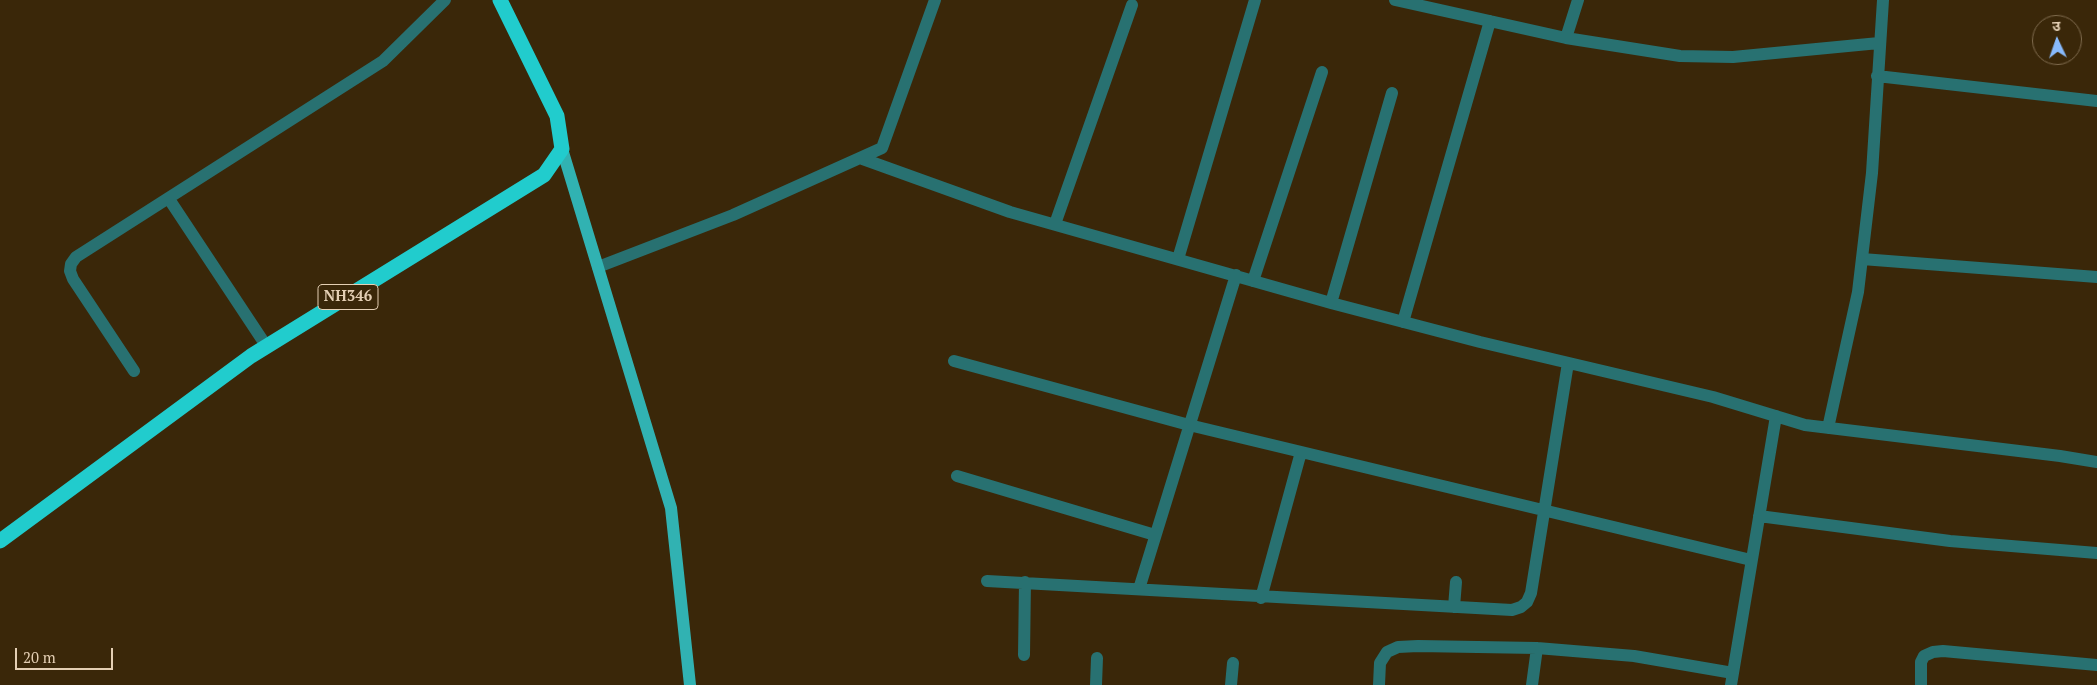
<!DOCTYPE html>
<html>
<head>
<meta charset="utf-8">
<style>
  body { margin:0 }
  #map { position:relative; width:2097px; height:685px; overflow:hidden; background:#3a2709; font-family:"PT Serif","Noto Sans Devanagari",serif }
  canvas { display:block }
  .north { position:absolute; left:2032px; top:15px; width:50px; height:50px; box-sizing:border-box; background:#3a2709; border:1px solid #7e6a4d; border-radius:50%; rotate:357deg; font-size:14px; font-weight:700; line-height:20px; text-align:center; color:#e4cfb4 }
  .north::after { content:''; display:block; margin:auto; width:18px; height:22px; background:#88bafc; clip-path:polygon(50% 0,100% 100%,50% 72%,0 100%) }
  .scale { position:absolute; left:15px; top:648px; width:98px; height:22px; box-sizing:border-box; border:2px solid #e4cfb4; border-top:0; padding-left:6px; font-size:15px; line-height:18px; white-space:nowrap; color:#e4cfb4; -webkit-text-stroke:4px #3a2709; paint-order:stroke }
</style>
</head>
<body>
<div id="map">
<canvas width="2097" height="685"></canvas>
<div class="north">उ</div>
<div class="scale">20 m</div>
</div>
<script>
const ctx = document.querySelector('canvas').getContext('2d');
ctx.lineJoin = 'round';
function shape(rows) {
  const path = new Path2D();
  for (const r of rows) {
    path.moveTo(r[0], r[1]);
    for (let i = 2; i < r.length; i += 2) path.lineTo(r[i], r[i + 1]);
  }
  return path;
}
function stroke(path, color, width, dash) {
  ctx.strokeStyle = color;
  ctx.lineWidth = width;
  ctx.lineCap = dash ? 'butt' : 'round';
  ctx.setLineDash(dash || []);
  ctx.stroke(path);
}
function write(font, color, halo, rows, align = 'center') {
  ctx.font = font + ' "PT Serif",serif';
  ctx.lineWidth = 5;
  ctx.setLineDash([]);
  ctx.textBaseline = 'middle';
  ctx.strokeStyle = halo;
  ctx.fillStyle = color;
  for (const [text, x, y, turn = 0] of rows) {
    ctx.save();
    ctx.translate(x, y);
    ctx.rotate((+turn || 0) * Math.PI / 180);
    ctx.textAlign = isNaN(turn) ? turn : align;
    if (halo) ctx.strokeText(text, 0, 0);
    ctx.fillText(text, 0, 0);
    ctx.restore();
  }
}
const minor = shape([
  [1395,0,1566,38,1680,56,1733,57,1879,43],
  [1566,38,1578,0],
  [1877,76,2097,101],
  [860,158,1010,212,1331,303,1480,342,1713,397,1805,425,2060,456,2097,462],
  [169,199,267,347],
  [1055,224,1132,5],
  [1178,259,1255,0],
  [1862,259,2097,277],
  [598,267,733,215,882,148,935,0],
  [1253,281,1322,72],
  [1331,303,1392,93],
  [1403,322,1490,21],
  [954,361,1189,425,1751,560],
  [134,371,73,279,70,271,71,264,76,257,383,61,445,0],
  [1828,428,1858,292,1872,173,1883,0],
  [957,476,1155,535],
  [1759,516,1950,541,2097,553],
  [987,581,1512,610,1521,607,1527,602,1531,593,1568,363],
  [1139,589,1236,275],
  [1261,598,1301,452],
  [1454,607,1456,582],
  [1024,655,1025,582],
  [1096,685,1097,658],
  [1231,685,1233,663],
  [1379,685,1380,663,1387,652,1398,647,1418,646,1537,648,1634,656,1733,673],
  [1532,685,1537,648],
  [1731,685,1776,416],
  [1921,685,1921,662,1924,656,1933,652,1943,651,2097,665]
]);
const major = shape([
  [562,149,671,508,690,685]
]);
const highway = shape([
  [0,541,251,356,544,175,562,149,557,116,500,0]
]);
const shields = [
  [348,297,60]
];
const shieldNames = [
  ["NH346",348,297]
];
stroke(minor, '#287171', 12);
stroke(major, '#31b2b2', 12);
stroke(highway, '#21cccd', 15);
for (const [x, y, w] of shields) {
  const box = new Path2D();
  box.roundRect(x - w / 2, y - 12.5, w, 25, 4);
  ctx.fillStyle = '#3a2709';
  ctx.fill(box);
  stroke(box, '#e4cfb4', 1);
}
write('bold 15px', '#e4cfb4', null, shieldNames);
</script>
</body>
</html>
